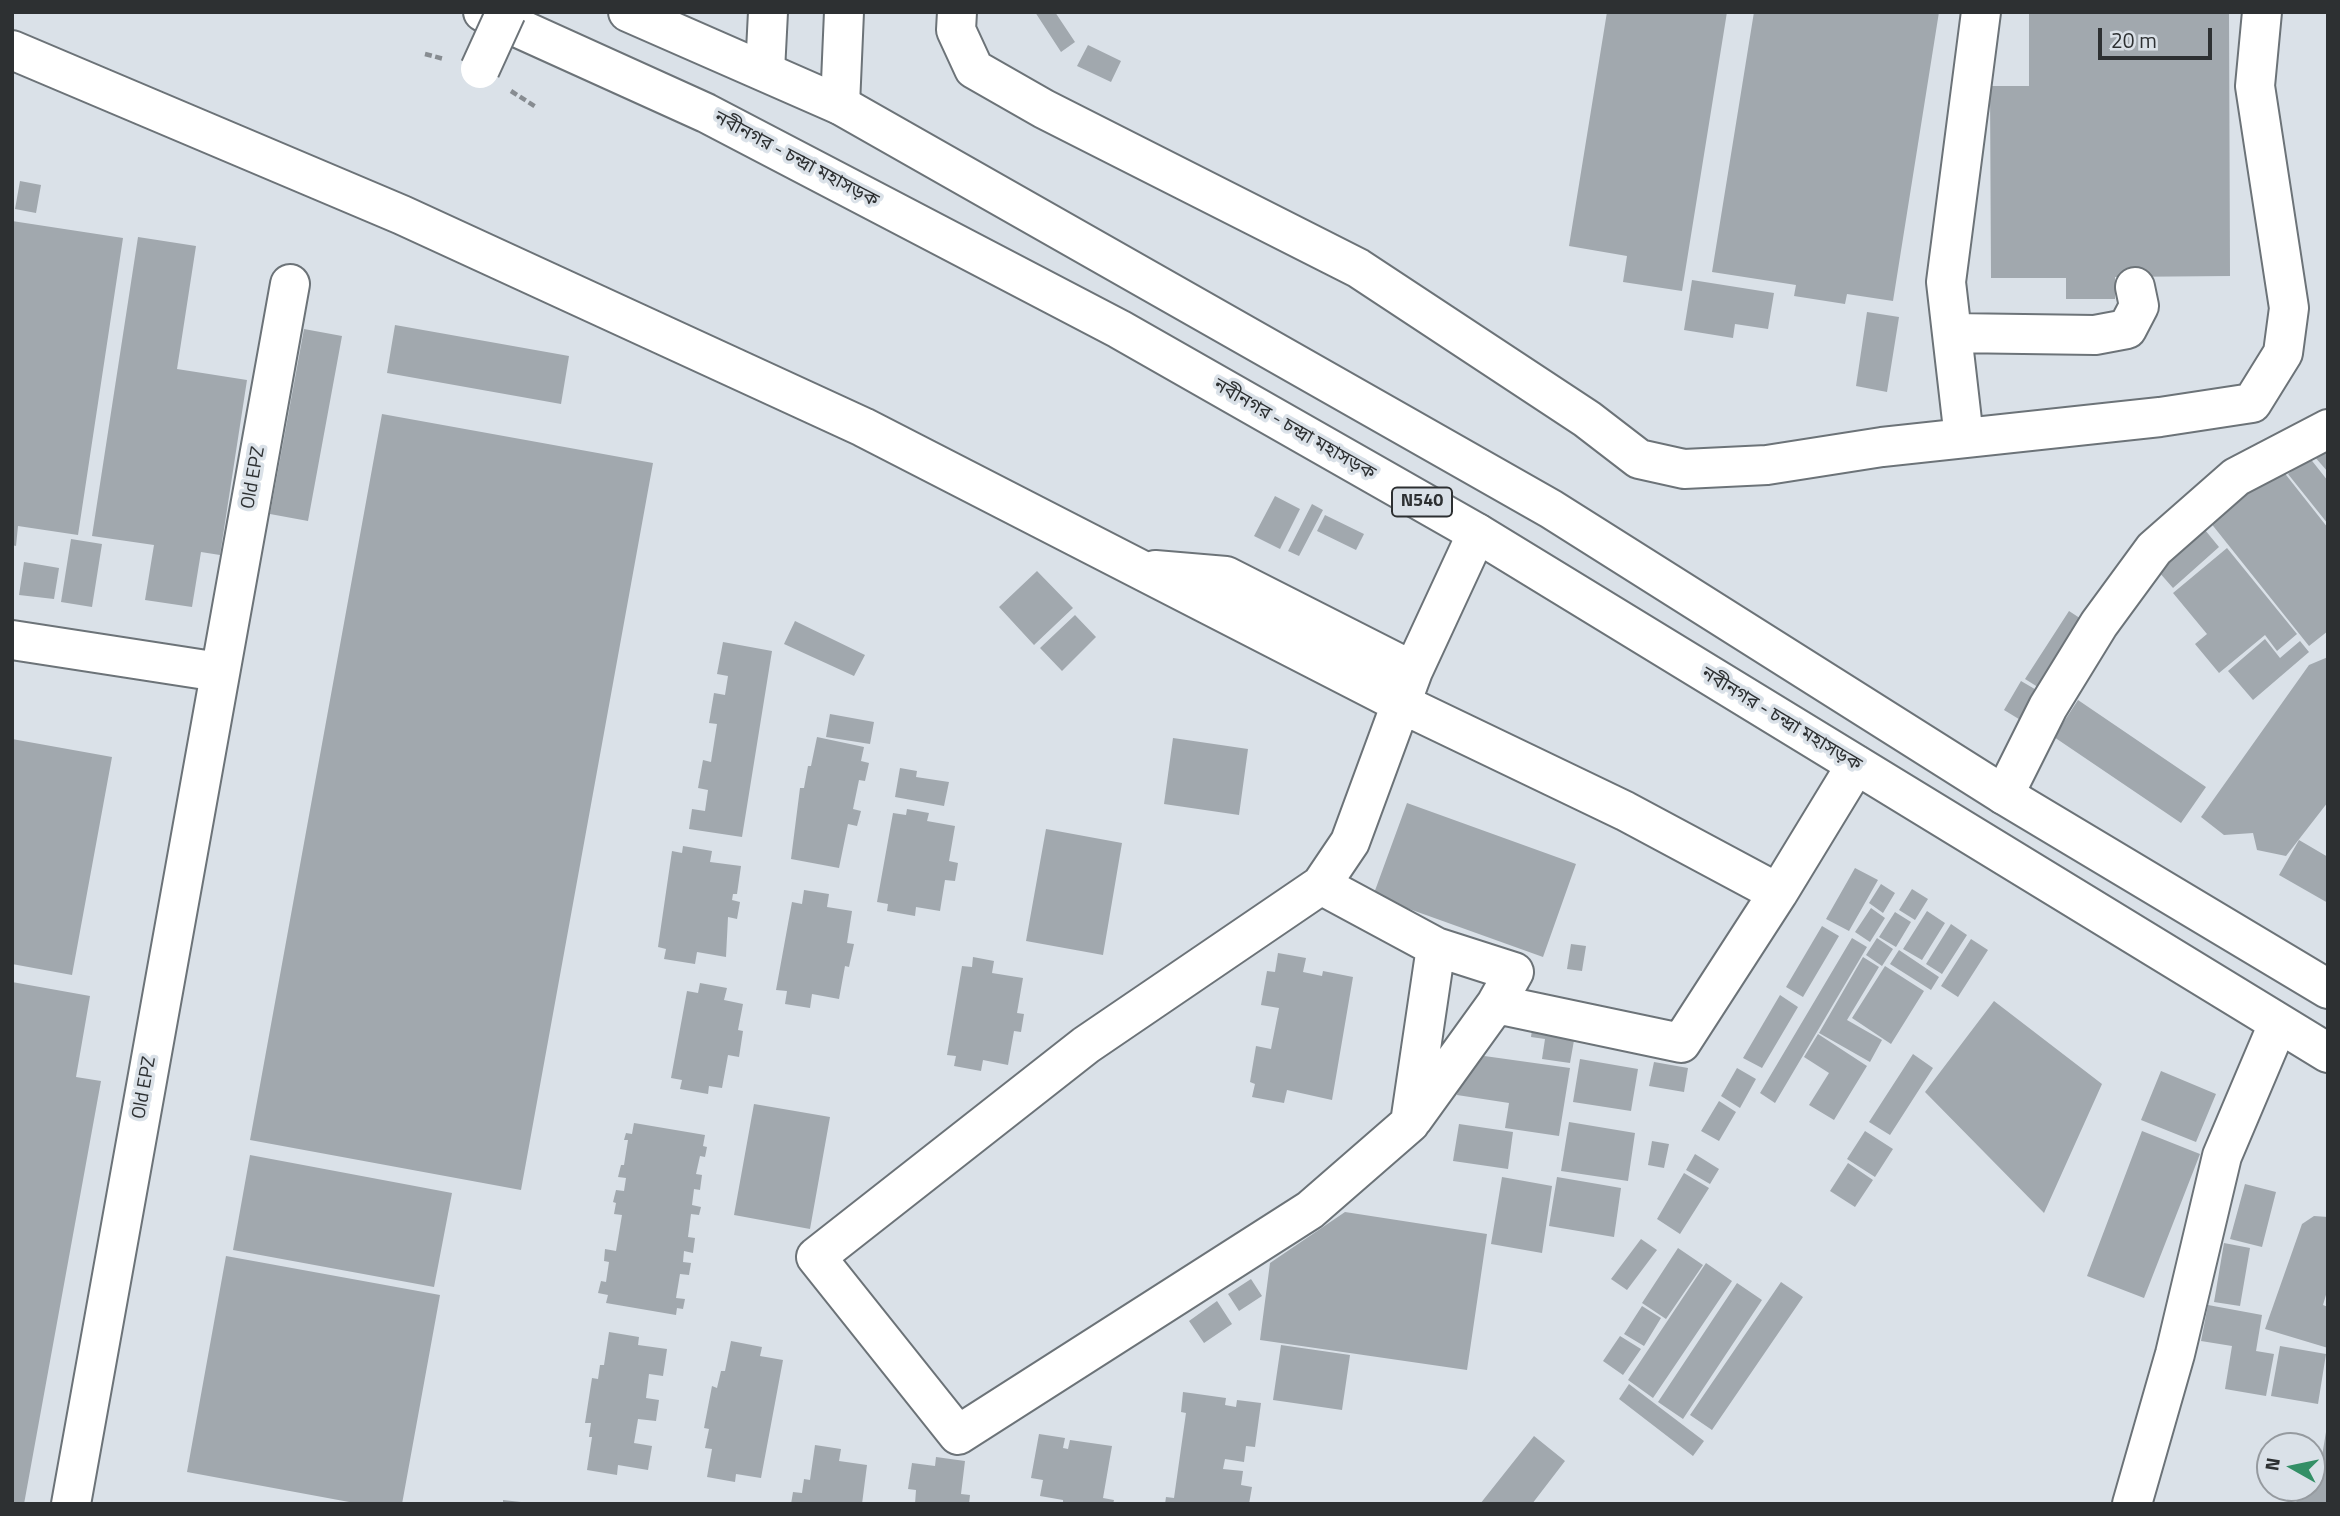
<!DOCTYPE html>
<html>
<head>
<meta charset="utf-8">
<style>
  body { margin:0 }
  #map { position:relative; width:2340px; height:1516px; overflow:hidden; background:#dae1e8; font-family:"Titillium Web",sans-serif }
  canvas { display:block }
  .frame { position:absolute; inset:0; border:14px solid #2d3032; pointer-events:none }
  .north { position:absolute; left:2256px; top:1432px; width:70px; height:70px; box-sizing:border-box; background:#dae1e8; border:2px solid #959a9f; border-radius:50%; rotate:279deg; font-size:19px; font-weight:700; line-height:28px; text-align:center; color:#2d3032 }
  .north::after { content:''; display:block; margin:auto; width:24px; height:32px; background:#338f66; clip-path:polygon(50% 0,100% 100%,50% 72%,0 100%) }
  .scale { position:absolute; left:2098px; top:28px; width:114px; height:32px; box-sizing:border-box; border:4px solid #2d3032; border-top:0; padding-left:9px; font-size:21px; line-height:24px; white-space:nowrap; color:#2d3032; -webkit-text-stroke:5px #dae1e8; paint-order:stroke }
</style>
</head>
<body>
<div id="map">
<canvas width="2340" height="1516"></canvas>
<div class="frame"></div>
<div class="north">N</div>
<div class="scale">20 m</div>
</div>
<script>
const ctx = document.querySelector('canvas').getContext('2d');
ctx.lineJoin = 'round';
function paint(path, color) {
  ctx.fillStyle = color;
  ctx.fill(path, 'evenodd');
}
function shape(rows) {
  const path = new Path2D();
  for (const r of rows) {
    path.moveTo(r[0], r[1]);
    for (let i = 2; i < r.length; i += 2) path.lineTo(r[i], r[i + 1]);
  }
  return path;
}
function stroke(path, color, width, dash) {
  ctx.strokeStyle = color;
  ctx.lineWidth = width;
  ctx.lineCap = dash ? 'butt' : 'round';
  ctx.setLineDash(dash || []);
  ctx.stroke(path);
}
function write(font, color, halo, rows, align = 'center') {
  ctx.font = font + ' "Titillium Web","Noto Sans Bengali",sans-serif';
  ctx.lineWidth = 7;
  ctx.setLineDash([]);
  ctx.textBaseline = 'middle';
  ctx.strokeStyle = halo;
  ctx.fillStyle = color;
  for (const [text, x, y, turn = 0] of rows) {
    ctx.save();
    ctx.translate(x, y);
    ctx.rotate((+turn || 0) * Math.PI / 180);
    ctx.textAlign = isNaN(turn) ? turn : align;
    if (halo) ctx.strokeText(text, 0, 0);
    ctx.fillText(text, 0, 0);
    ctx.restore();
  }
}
const building = shape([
  [1035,12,1055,12,1075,42,1061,52],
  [1607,12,1727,12,1682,291,1623,282,1627,256,1569,246],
  [1754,12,1939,12,1893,301,1847,294,1845,304,1794,296,1796,285,1712,272],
  [2029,12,2229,12,2230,276,2115,277,2115,299,2066,299,2066,278,1991,278,1990,86,2029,86],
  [1088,45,1121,61,1111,82,1077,66],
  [20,181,41,185,36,213,15,209],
  [12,221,123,238,78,535,18,526,16,546,12,545],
  [138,237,196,246,177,369,247,380,220,555,201,552,192,607,145,600,154,545,92,536],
  [1692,280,1774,293,1768,329,1735,324,1733,338,1684,330],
  [1867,312,1899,317,1887,392,1856,386],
  [395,325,569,356,561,404,387,373],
  [304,329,342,336,308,521,270,514],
  [382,414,653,463,521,1190,250,1140],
  [2328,444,2328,472,2314,456],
  [2309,457,2328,481,2328,524,2288,474],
  [2279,466,2328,528,2328,631,2309,646,2210,522],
  [1275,496,1300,509,1280,549,1254,536],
  [1312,504,1323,510,1299,556,1288,551],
  [1325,515,1364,534,1356,550,1317,531],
  [2205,530,2219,547,2173,588,2158,571],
  [71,539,102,544,92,607,61,602],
  [2227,548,2297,634,2277,651,2265,635,2219,673,2195,644,2207,634,2173,593],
  [24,562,59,568,54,599,19,595],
  [1037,571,1073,608,1034,645,999,607],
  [2069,611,2092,626,2049,694,2025,679],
  [1075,615,1096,637,1062,671,1040,648],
  [795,621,865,655,854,676,784,644],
  [2265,639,2280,658,2300,641,2309,652,2253,700,2228,671],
  [723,642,772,651,742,837,689,829,692,809,705,811,708,790,698,788,703,760,711,762,717,724,709,723,714,693,725,695,728,676,717,674],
  [2328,657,2328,802,2286,856,2257,850,2253,833,2224,835,2201,817,2309,665],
  [2021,681,2045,695,2027,724,2004,710],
  [2078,700,2206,787,2181,823,2054,737],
  [830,714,874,722,870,744,826,737],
  [817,737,864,747,861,761,869,763,865,781,859,780,853,809,861,811,857,826,848,824,839,868,791,859,800,788,804,788,808,766,811,766],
  [1173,738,1248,749,1239,815,1164,804],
  [12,739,112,757,72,975,12,964],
  [900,768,917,771,916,777,949,782,944,806,895,797],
  [1407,803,1576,864,1543,957,1373,896],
  [907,809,929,813,927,821,955,826,949,861,958,863,955,881,945,880,940,911,916,907,915,916,887,911,888,904,877,902,893,813,906,815],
  [1046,829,1122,843,1103,955,1026,941],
  [2299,840,2328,857,2328,903,2279,875],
  [683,846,712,851,710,862,741,866,737,894,733,894,732,900,740,902,737,919,728,917,726,957,697,952,695,964,664,959,666,949,658,947,672,851,682,853],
  [1855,868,1878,880,1849,931,1826,919],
  [1881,884,1895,893,1883,913,1869,903],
  [1912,889,1928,899,1915,920,1899,910],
  [804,890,829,894,827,907,852,911,847,943,854,944,849,967,845,966,839,999,812,994,810,1008,785,1004,787,991,776,990,792,902,802,904],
  [1871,908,1885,918,1870,942,1855,932],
  [1927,911,1945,923,1922,960,1903,949],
  [1895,912,1911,922,1896,947,1879,937],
  [1951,924,1967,935,1942,974,1926,964],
  [1822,926,1839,936,1803,997,1786,987],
  [1852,938,1867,947,1775,1103,1760,1093],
  [1877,938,1893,949,1882,966,1866,955],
  [1971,939,1988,950,1958,997,1941,986],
  [1571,944,1586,946,1582,971,1567,969],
  [1899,950,1939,977,1931,990,1890,964],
  [1278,953,1306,958,1303,972,1322,976,1323,971,1353,977,1332,1100,1287,1090,1284,1103,1252,1097,1255,1084,1250,1082,1256,1046,1271,1049,1279,1008,1261,1005,1267,971,1275,972],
  [973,957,994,961,992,973,1023,978,1017,1013,1024,1014,1021,1032,1014,1031,1008,1065,983,1060,981,1071,954,1066,956,1056,947,1055,962,966,972,967],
  [1863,957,1879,967,1847,1020,1882,1040,1870,1062,1819,1033],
  [1885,966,1924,991,1891,1044,1852,1018],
  [12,982,90,996,76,1077,101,1081,24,1504,12,1504],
  [700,983,727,988,724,1000,743,1004,738,1030,743,1031,739,1057,728,1055,722,1088,709,1086,708,1094,680,1089,682,1080,671,1078,687,991,698,993],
  [1780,995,1798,1007,1762,1068,1743,1058],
  [1994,1001,2102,1084,2044,1213,1925,1092],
  [1533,1022,1576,1029,1570,1063,1542,1059,1545,1039,1531,1037],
  [1818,1034,1867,1066,1834,1120,1809,1105,1829,1073,1804,1057],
  [1463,1053,1570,1068,1559,1136,1505,1128,1509,1103,1457,1095],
  [1913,1054,1933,1068,1890,1135,1869,1122],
  [1580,1059,1638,1069,1631,1111,1573,1102],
  [1654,1062,1688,1068,1684,1092,1649,1086],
  [1737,1068,1756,1079,1740,1108,1721,1096],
  [2161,1071,2216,1094,2196,1142,2141,1120],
  [1719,1101,1736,1112,1719,1141,1701,1131],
  [754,1104,830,1117,810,1229,734,1215],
  [1569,1122,1635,1133,1628,1181,1561,1171],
  [634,1123,705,1135,703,1146,707,1147,705,1157,700,1156,696,1174,702,1175,700,1190,694,1189,692,1205,701,1207,699,1215,691,1214,688,1237,695,1238,693,1253,684,1251,683,1262,691,1263,689,1275,680,1274,676,1298,685,1299,683,1309,677,1308,676,1315,606,1303,608,1295,598,1293,601,1281,606,1282,609,1262,604,1261,605,1249,616,1251,622,1215,614,1214,616,1203,613,1202,616,1190,624,1191,626,1178,618,1177,621,1165,624,1165,628,1140,624,1140,626,1133,632,1134],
  [1459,1124,1513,1132,1508,1169,1453,1161],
  [1865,1131,1893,1149,1875,1177,1847,1159],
  [2142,1131,2200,1154,2144,1298,2087,1276],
  [1652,1141,1669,1144,1664,1168,1648,1165],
  [1695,1154,1719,1169,1710,1184,1686,1170],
  [250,1155,452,1193,434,1287,233,1250],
  [1848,1163,1873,1180,1855,1207,1830,1191],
  [1684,1173,1709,1188,1680,1234,1657,1219],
  [1502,1177,1552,1186,1542,1253,1491,1244],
  [1557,1177,1621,1188,1614,1237,1549,1226],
  [2245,1184,2276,1192,2262,1247,2230,1239],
  [1345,1212,1487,1234,1467,1370,1260,1340,1270,1263],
  [2314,1216,2328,1217,2328,1288,2323,1305,2328,1307,2328,1348,2265,1329,2302,1224],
  [1641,1239,1657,1250,1627,1290,1611,1279],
  [2224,1243,2250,1248,2240,1306,2214,1302],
  [1678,1248,1703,1265,1666,1319,1642,1303],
  [226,1256,440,1295,402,1504,360,1504,187,1472],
  [1706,1263,1732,1281,1653,1398,1628,1380],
  [1251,1279,1262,1296,1239,1311,1228,1294],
  [1781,1282,1803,1297,1712,1430,1690,1415],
  [1737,1283,1762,1300,1683,1419,1658,1402],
  [1217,1301,1232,1324,1204,1343,1189,1321],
  [2208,1305,2262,1315,2256,1351,2274,1354,2266,1396,2225,1389,2232,1346,2201,1341],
  [1642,1306,1661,1318,1644,1346,1624,1334],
  [609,1332,639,1337,638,1345,667,1349,663,1376,649,1374,646,1398,659,1400,656,1421,638,1419,634,1443,652,1446,648,1470,618,1465,617,1475,587,1470,592,1437,589,1437,591,1423,585,1423,592,1378,598,1379,600,1365,604,1365],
  [1620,1336,1641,1349,1623,1375,1603,1361],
  [731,1341,762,1347,760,1356,783,1360,761,1478,736,1474,735,1482,707,1477,712,1449,705,1448,709,1429,704,1428,712,1386,717,1388,721,1371,725,1371],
  [1281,1345,1350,1355,1342,1410,1273,1400],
  [2280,1346,2326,1354,2318,1404,2271,1396],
  [1629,1384,1704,1441,1693,1456,1619,1399],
  [1183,1392,1226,1398,1225,1405,1236,1407,1237,1400,1261,1403,1255,1447,1246,1446,1244,1462,1225,1459,1223,1469,1243,1471,1241,1485,1252,1487,1249,1504,1165,1504,1166,1497,1174,1498,1186,1413,1181,1412],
  [2326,1432,2328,1504,2296,1504,2299,1488,2312,1488,2312,1479,2318,1480],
  [1039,1434,1065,1438,1063,1448,1068,1449,1070,1440,1112,1446,1103,1498,1114,1500,1113,1504,1063,1504,1063,1500,1040,1496,1043,1480,1031,1478],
  [1534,1436,1565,1461,1532,1504,1480,1504],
  [815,1445,841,1449,839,1461,867,1465,862,1504,791,1504,793,1492,802,1493,804,1479,810,1480],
  [936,1457,965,1461,961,1494,970,1495,969,1504,915,1504,916,1490,908,1489,912,1463,935,1466],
  [503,1500,521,1502,521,1504,503,1504]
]);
const path = shape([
  [425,54,444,59],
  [511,91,536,107]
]);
const minor = shape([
  [957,12,956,30,974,69,1044,109,1358,268,1587,419,1639,459,1684,469,1767,465,1882,447,2160,417,2252,403,2283,353,2289,308,2255,86,2262,12],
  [12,50,402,215,863,427,1400,703,1625,811,1778,893,1856,765],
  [765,71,768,12],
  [840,105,844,12],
  [1952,333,2095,335,2127,329,2139,306,2135,287],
  [1964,438,1946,282,1981,12],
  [1155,570,1226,576,1413,671,1477,533],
  [12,640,219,672],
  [2004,795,2048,707,2099,624,2154,549,2236,477,2328,429],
  [1321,885,1436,947,1410,1123,1310,1210,958,1435,816,1257,1086,1045,1321,885,1350,842,1413,671],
  [1496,1004,1681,1043,1778,893],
  [1413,1119,1496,1004,1514,972,1436,947],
  [71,1504,290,284],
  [2132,1504,2175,1354,2222,1156,2278,1024]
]);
const highway = shape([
  [483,12,706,113,1119,329,1477,533,2328,1053],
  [628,12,840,105,1551,509,2004,795,2328,989]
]);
const minorBridge = shape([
  [480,69,506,12]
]);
const shields = [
  [1422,502,60]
];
const shieldNames = [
  ["N540",1422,502]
];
const streetNames = [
  ["নবীনগর - চন্দ্রা মহাসড়ক",796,160,28],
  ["নবীনগর - চন্দ্রা মহাসড়ক",1294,430,30],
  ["Old EPZ",254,478,-80],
  ["নবীনগর - চন্দ্রা মহাসড়ক",1781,720,31],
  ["Old EPZ",145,1088,-80]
];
paint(building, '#a1a8ae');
stroke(minor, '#6c7378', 42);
stroke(highway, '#6c7378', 42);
stroke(path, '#878c91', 4.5, [7, 3.5]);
stroke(minor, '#fff', 38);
stroke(highway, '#fff', 38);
stroke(minorBridge, '#6c7378', 42, []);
stroke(minorBridge, '#fff', 38);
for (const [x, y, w] of shields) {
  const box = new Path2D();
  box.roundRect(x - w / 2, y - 14.5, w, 29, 5);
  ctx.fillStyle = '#dae1e8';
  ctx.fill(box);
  stroke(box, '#2d3032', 2);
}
write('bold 18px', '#2d3032', null, shieldNames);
write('19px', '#2d3032', '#dae1e8', streetNames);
</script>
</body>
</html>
